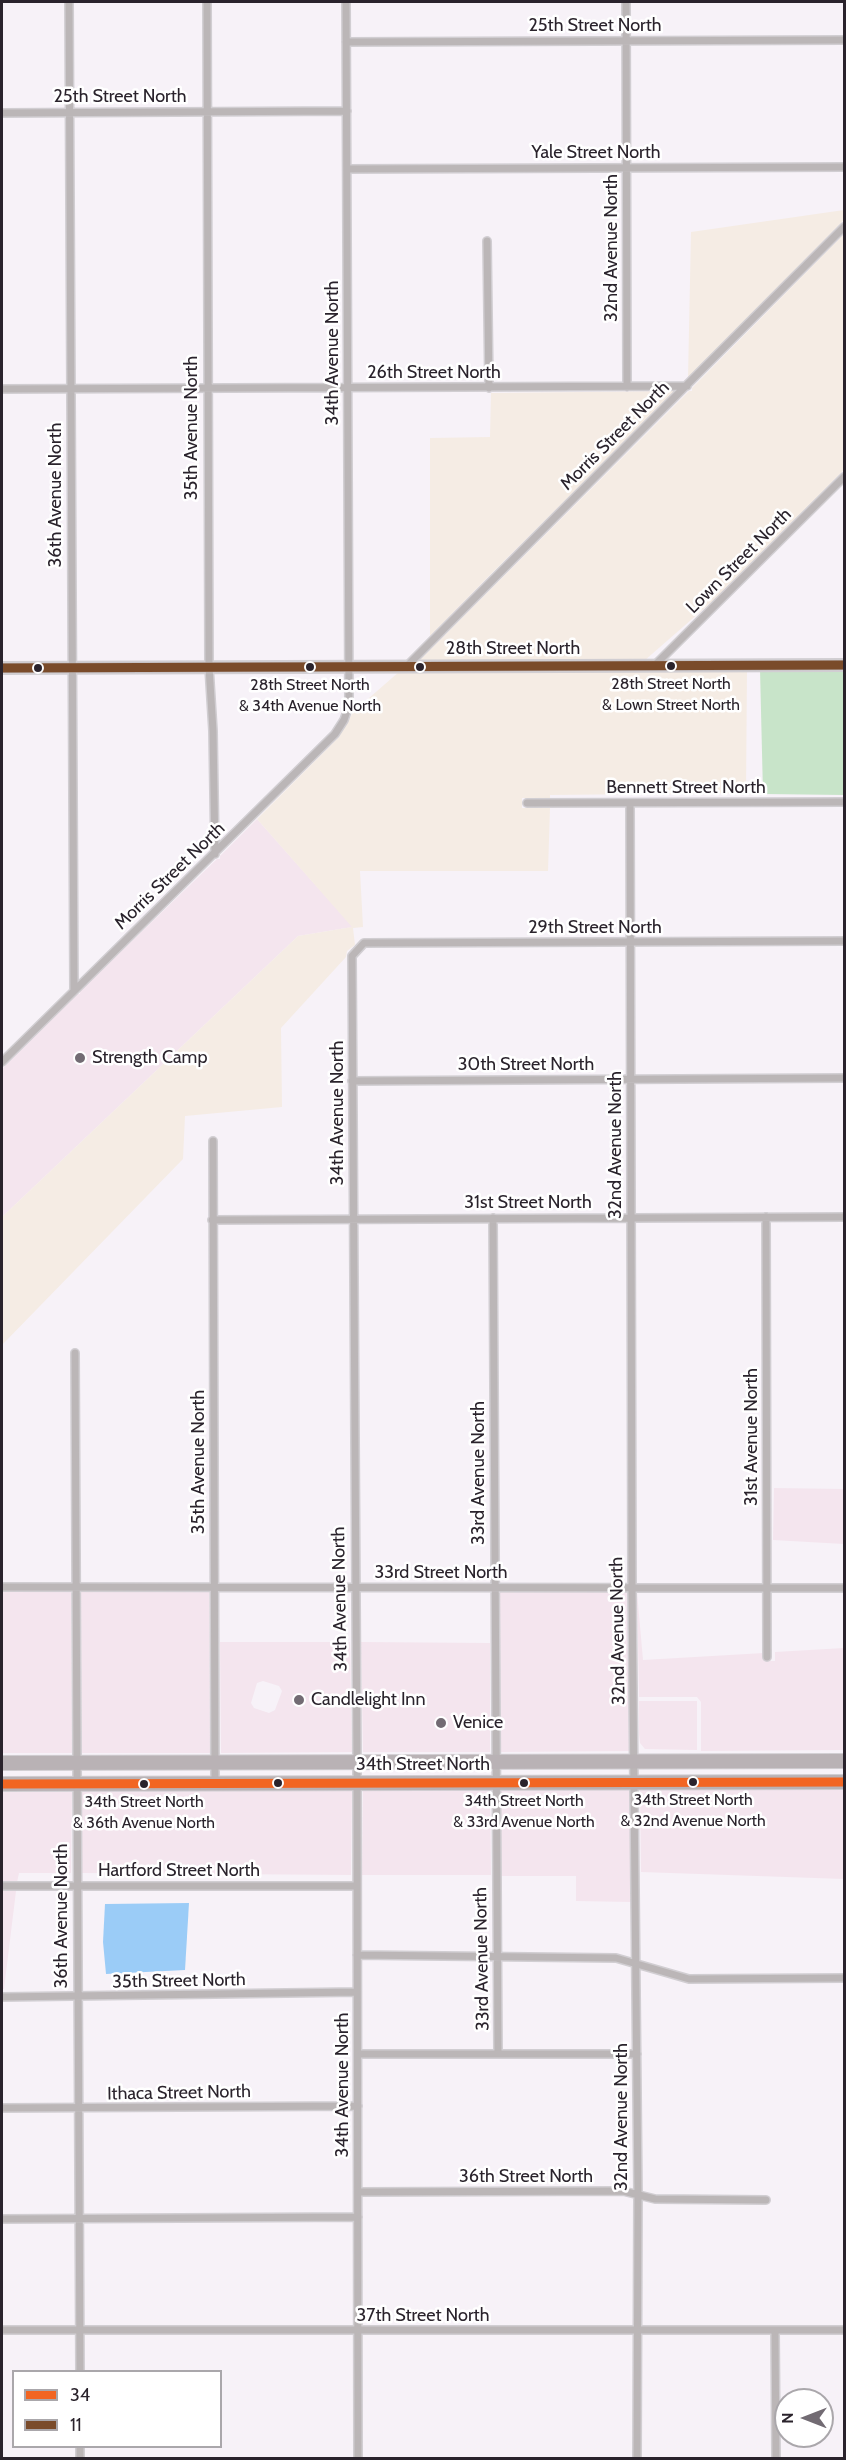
<!DOCTYPE html>
<html>
<head>
<meta charset="utf-8">
<style>
  body { margin:0 }
  #map { position:relative; width:846px; height:2460px; overflow:hidden; background:#f7f2f8; font-family:Cabin,sans-serif }
  canvas { display:block }
  .frame { position:absolute; inset:0; border:3px solid #2a232c; pointer-events:none }
  .legend { position:absolute; left:12px; top:2370px; width:210px; height:78px; box-sizing:border-box; background:#fff; border:2px solid #aaa7ab; margin:0; padding:8px 10px; list-style:none; font-size:18px; color:#2a232c }
  .legend li { display:flex; align-items:center; gap:12px; height:30px }
  .legend b { width:30px; border:2px solid #aaa7ab }
  .north { position:absolute; left:774px; top:2388px; width:60px; height:60px; box-sizing:border-box; background:#fff; border:2px solid #aaa7ab; border-radius:50%; rotate:270deg; font-size:16px; font-weight:700; line-height:24px; text-align:center; color:#2a232c }
  .north::after { content:''; display:block; margin:auto; width:21px; height:27px; background:#726b73; clip-path:polygon(50% 0,100% 100%,50% 72%,0 100%) }
</style>
</head>
<body>
<div id="map">
<canvas width="846" height="2460"></canvas>
<div class="frame"></div>
<ul class="legend">
<li><b style="height:8px;background:#f26522"></b>34</li>
<li><b style="height:8px;background:#7a4b2a"></b>11</li>
</ul>
<div class="north">N</div>
</div>
<script>
const ctx = document.querySelector('canvas').getContext('2d');
ctx.lineJoin = 'round';
function paint(path, color) {
  ctx.fillStyle = color;
  ctx.fill(path, 'evenodd');
}
function shape(rows) {
  const path = new Path2D();
  for (const r of rows) {
    path.moveTo(r[0], r[1]);
    for (let i = 2; i < r.length; i += 2) path.lineTo(r[i], r[i + 1]);
  }
  return path;
}
function stroke(path, color, width, dash) {
  ctx.strokeStyle = color;
  ctx.lineWidth = width;
  ctx.lineCap = dash ? 'butt' : 'round';
  ctx.setLineDash(dash || []);
  ctx.stroke(path);
}
function write(font, color, halo, rows, align = 'center') {
  ctx.font = font + ' Cabin,sans-serif';
  ctx.lineWidth = 5;
  ctx.setLineDash([]);
  ctx.textBaseline = 'middle';
  ctx.strokeStyle = halo;
  ctx.fillStyle = color;
  for (const [text, x, y, turn = 0] of rows) {
    ctx.save();
    ctx.translate(x, y);
    ctx.rotate((+turn || 0) * Math.PI / 180);
    ctx.textAlign = isNaN(turn) ? turn : align;
    if (halo) ctx.strokeText(text, 0, 0);
    ctx.fillText(text, 0, 0);
    ctx.restore();
  }
}
const commercial = shape([
  [257,819,353,927,298,936,2,1217,2,1069,77,994,80,994,80,991,217,859,220,859,220,856],
  [774,1488,844,1489,844,1544,773,1540],
  [2,1592,71,1592,72,1753,2,1753],
  [81,1592,209,1592,210,1753,82,1753],
  [500,1592,627,1592,629,1751,501,1752],
  [637,1592,643,1660,764,1653,765,1661,775,1661,775,1652,844,1648,844,1750,701,1751,701,1702,697,1697,639,1697],
  [220,1642,350,1642,352,1752,221,1753],
  [263,1681,279,1686,282,1691,275,1710,269,1713,254,1708,251,1703,257,1683],
  [361,1642,490,1643,490,1752,363,1752],
  [639,1701,697,1701,697,1750,645,1749,640,1743,639,1734],
  [640,1786,844,1786,844,1879,641,1872],
  [490,1787,491,1875,362,1875,363,1788],
  [501,1787,629,1787,631,1902,576,1901,576,1876,501,1876],
  [352,1788,351,1875,82,1873,82,1791],
  [2,1792,72,1792,71,1873,19,1873,17,1882,2,1882],
  [2,1891,16,1891,4,1989,2,1989]
]);
const industrial = shape([
  [844,210,844,220,688,378,691,232],
  [844,234,844,470,715,599,644,661,419,661,689,391,692,391,692,388],
  [675,391,491,574,430,636,430,438,490,437,491,393],
  [653,670,656,672,658,670,747,670,746,793,550,795,550,798,522,798,522,808,550,808,548,871,360,871,363,927,353,928,355,945,347,951,346,957,281,1028,282,1107,185,1116,183,1159,2,1345,2,1217,298,936,352,927,257,819,339,737,353,712,400,671,407,673,409,671]
]);
const green = shape([
  [760,669,844,670,844,795,763,794]
]);
const water = shape([
  [189,1903,185,1970,106,1974,103,1942,105,1904]
]);
const street = shape([
  [69,2,74,989],
  [207,2,209,667,213,731,215,854],
  [626,2,627,387],
  [346,42,844,40],
  [2,113,347,111],
  [347,169,844,167],
  [487,241,489,388],
  [2,389,687,386],
  [655,665,844,477],
  [407,666,844,227],
  [527,803,844,802],
  [630,803,632,1588,638,2194,637,2458],
  [2,1062,335,734,344,720,349,705,346,2],
  [352,1081,844,1078],
  [213,1141,215,1783],
  [766,1217,767,1657],
  [493,1218,498,2053],
  [212,1220,844,1217],
  [75,1353,80,2372],
  [2,1587,844,1588],
  [2,1886,357,1886],
  [357,1955,616,1958,689,1979,844,1978],
  [2,1997,357,1992],
  [358,2054,637,2054],
  [2,2108,358,2106],
  [358,2192,623,2191,655,2199,766,2200],
  [2,2219,358,2217],
  [2,2330,844,2330],
  [775,2331,776,2458],
  [80,2446,80,2458],
  [358,2458,357,1763,352,956,364,943,844,941]
]);
const secondary = shape([
  [2,668,844,665]
]);
const highway = shape([
  [2,1763,844,1761],
  [2,1784,844,1782]
]);
const bus1 = shape([
  [2,1784,844,1782]
]);
const bus2 = shape([
  [2,668,844,665]
]);
const markers = [
  [671,666,5,"#2a232c"],
  [310,667,5,"#2a232c"],
  [420,667,5,"#2a232c"],
  [38,668,5,"#2a232c"],
  [80,1058,6,"#726b73"],
  [299,1700,6,"#726b73"],
  [441,1723,6,"#726b73"],
  [693,1782,5,"#2a232c"],
  [278,1783,5,"#2a232c"],
  [524,1783,5,"#2a232c"],
  [144,1784,5,"#2a232c"]
];
const busNames = [
  ["28th Street North",671,684],
  ["& Lown Street North",671,705],
  ["28th Street North",310,685],
  ["& 34th Avenue North",310,706],
  ["34th Street North",693,1800],
  ["& 32nd Avenue North",693,1821],
  ["34th Street North",524,1801],
  ["& 33rd Avenue North",524,1822],
  ["34th Street North",144,1802],
  ["& 36th Avenue North",144,1823]
];
const streetNames = [
  ["25th Street North",595,26],
  ["25th Street North",120,97],
  ["Yale Street North",596,153],
  ["32nd Avenue North",612,248,-90],
  ["34th Avenue North",333,353,-90],
  ["26th Street North",434,373],
  ["35th Avenue North",192,428,-90],
  ["Morris Street North",615,436,-45],
  ["36th Avenue North",56,495,-90],
  ["Lown Street North",739,561,-45],
  ["28th Street North",513,649],
  ["Bennett Street North",686,788],
  ["Morris Street North",170,876,-44],
  ["29th Street North",595,928],
  ["30th Street North",526,1065],
  ["34th Avenue North",338,1113,-90],
  ["32nd Avenue North",616,1145,-90],
  ["31st Street North",528,1203],
  ["31st Avenue North",752,1437,-90],
  ["35th Avenue North",199,1462,-90],
  ["33rd Avenue North",479,1473,-90],
  ["33rd Street North",441,1573],
  ["34th Avenue North",340,1599,-91],
  ["32nd Avenue North",618,1631,-91],
  ["34th Street North",423,1765],
  ["Hartford Street North",179,1871],
  ["36th Avenue North",62,1916,-90],
  ["33rd Avenue North",482,1959,-91],
  ["35th Street North",179,1981,-1],
  ["34th Avenue North",343,2085,-90],
  ["Ithaca Street North",179,2093,-1],
  ["32nd Avenue North",622,2117,-90],
  ["36th Street North",526,2177],
  ["37th Street North",423,2316]
];
const poiNames = [
  ["Strength Camp",92,1058],
  ["Candlelight Inn",311,1700],
  ["Venice",453,1723]
];
paint(commercial, '#f4e5ee');
paint(industrial, '#f5ece4');
paint(green, '#c8e4c9');
paint(water, '#9bccf7');
stroke(street, '#d1ced2', 10);
stroke(secondary, '#d1ced2', 14);
stroke(highway, '#d1ced2', 16);
stroke(street, '#bbb6b7', 7);
stroke(secondary, '#bbb5b7', 10);
stroke(highway, '#b9b2b5', 14);
stroke(bus1, '#f26522', 9);
stroke(bus2, '#7a4b2a', 9);
for (const [x, y, r, color] of markers) {
  const dot = new Path2D();
  dot.arc(x, y, r, 0, 2 * Math.PI);
  ctx.fillStyle = color;
  ctx.fill(dot);
  stroke(dot, '#fff', 2);
}
write('16px', '#2a232c', '#fff', busNames);
write('18px', '#2a232c', '#fff', streetNames);
write('18px', '#2a232c', '#fff', poiNames, 'left');
</script>
</body>
</html>
